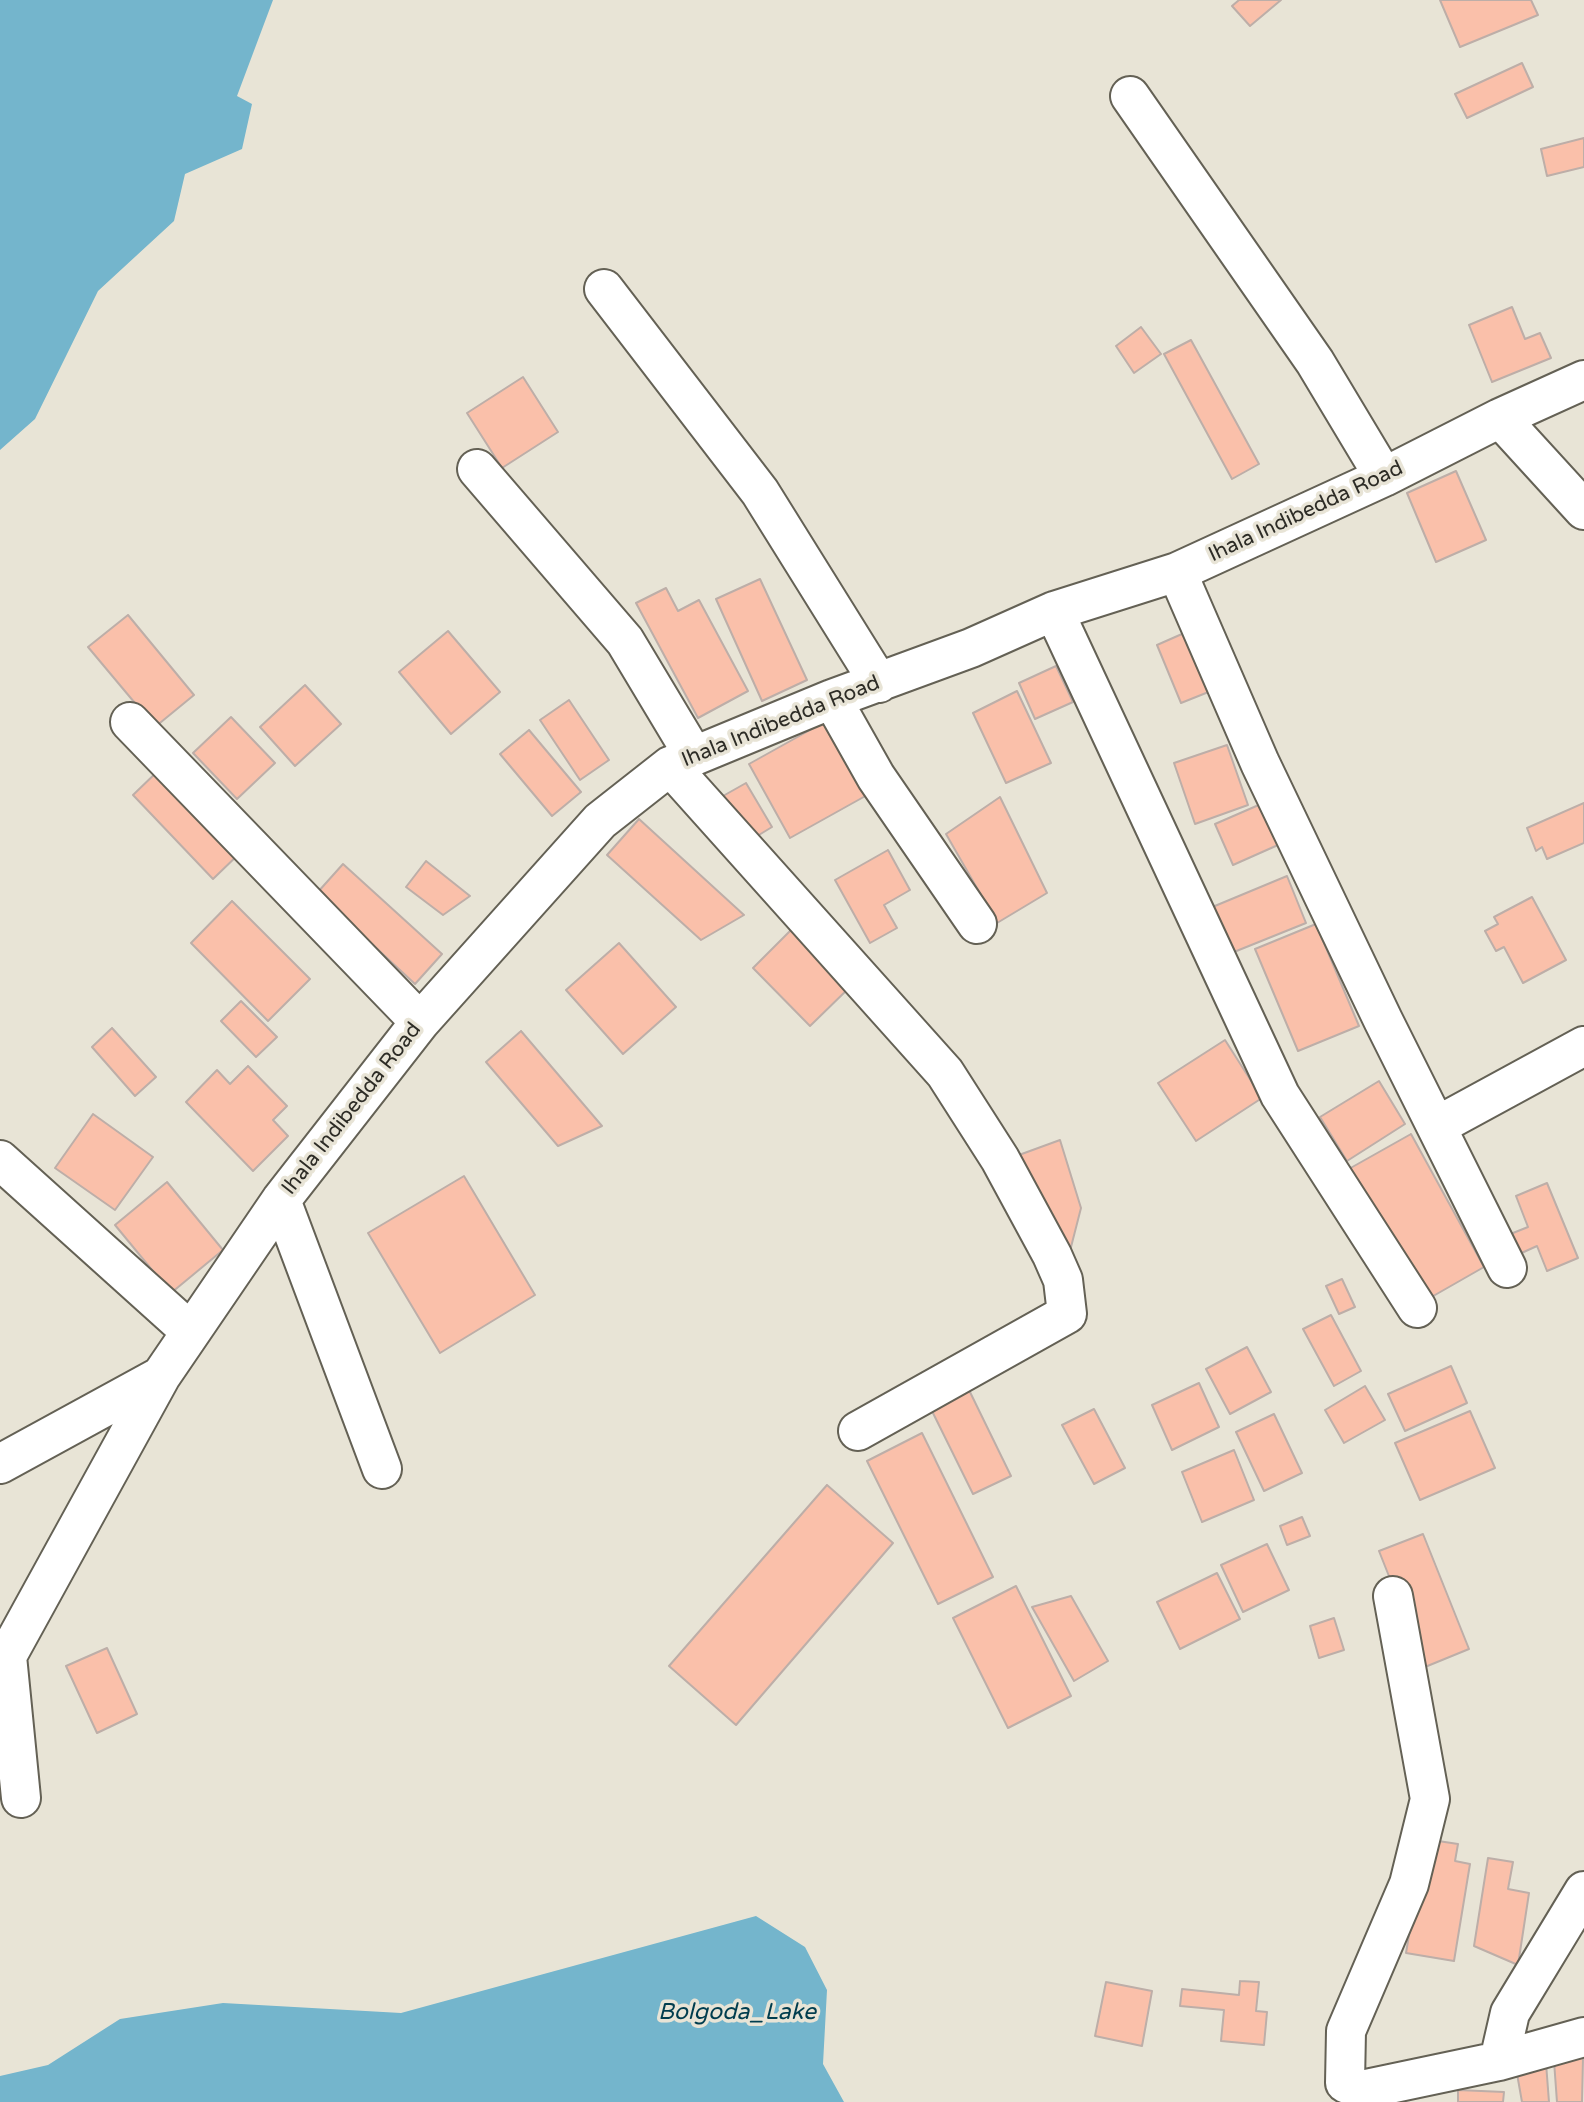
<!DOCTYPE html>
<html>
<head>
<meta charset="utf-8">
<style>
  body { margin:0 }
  canvas { display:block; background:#e8e4d6 }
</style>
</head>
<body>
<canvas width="1584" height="2102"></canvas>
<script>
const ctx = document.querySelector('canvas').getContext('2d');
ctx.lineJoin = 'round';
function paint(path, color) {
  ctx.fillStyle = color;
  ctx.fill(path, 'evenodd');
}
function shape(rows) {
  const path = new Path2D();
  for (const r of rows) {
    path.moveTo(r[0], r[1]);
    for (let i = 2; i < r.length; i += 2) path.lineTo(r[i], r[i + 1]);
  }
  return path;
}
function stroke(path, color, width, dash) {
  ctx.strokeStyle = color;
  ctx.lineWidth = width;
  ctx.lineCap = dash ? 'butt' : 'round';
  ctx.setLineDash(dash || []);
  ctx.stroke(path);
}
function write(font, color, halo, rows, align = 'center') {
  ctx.font = font + ' "Varela Round",sans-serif';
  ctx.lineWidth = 7;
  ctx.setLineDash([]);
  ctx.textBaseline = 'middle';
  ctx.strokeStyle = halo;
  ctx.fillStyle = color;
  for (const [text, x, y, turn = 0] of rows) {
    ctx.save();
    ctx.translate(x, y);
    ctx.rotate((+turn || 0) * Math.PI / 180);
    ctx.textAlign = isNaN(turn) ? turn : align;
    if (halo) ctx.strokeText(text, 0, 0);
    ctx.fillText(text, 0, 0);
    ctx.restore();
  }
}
const water = shape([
  [0,0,273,0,237,96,252,104,242,149,185,174,174,221,98,291,35,419,0,450],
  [756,1916,805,1947,827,1990,823,2064,844,2102,0,2102,0,2076,48,2065,120,2019,223,2003,401,2013]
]);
const building = shape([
  [1239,0,1281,0,1250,26,1232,6,1239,0],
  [1440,0,1531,0,1538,15,1460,47,1440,0],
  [1522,63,1533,87,1467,118,1455,94,1522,63],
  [1584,138,1584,167,1547,176,1541,149,1584,138],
  [1512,307,1525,339,1540,333,1551,358,1492,382,1469,325,1512,307],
  [1141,327,1161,354,1134,373,1116,346,1141,327],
  [1191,340,1259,464,1232,479,1164,354,1191,340],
  [523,377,558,432,502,468,467,413,523,377],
  [1456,471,1486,540,1436,562,1407,493,1456,471],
  [760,579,807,680,762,701,716,599,760,579],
  [666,588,678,611,699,600,748,691,698,718,636,603,666,588],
  [128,615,194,695,155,727,88,647,128,615],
  [1191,630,1216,689,1181,703,1157,645,1191,630],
  [448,631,500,692,451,734,399,672,448,631],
  [1056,666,1073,702,1035,719,1019,683,1056,666],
  [305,685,341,724,295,766,260,727,305,685],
  [1017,691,1051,763,1006,783,973,713,1017,691],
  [569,700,609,760,580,780,540,720,569,700],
  [231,717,275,763,237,799,193,753,231,717],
  [828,720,869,794,790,838,749,764,828,720],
  [529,730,581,792,552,816,500,754,529,730],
  [1227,745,1248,805,1195,824,1174,763,1227,745],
  [162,767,242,851,213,879,133,795,162,767],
  [746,783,772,827,749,841,723,796,746,783],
  [1000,797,1047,893,997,923,946,834,1000,797],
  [1584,803,1584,843,1547,859,1542,847,1536,851,1527,828,1584,803],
  [1261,804,1278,845,1233,865,1215,824,1261,804],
  [639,819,744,915,701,940,607,855,639,819],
  [888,850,910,890,884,905,897,928,870,943,835,880,888,850],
  [426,861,470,896,443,915,406,887,426,861],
  [343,864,442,954,415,984,317,893,343,864],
  [1287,876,1306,923,1229,954,1210,908,1287,876],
  [1532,897,1566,960,1523,983,1504,947,1496,951,1485,931,1498,924,1494,917,1532,897],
  [232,901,310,979,268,1021,191,943,232,901],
  [1316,924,1359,1026,1298,1051,1255,949,1316,924],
  [793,928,851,986,810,1026,753,968,793,928],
  [619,943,676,1007,623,1054,566,990,619,943],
  [241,1001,277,1037,256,1057,221,1021,241,1001],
  [112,1028,156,1077,135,1096,92,1047,112,1028],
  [521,1031,602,1126,558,1146,486,1062,521,1031],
  [1225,1040,1262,1098,1196,1141,1158,1083,1225,1040],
  [248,1066,287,1106,273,1120,288,1136,253,1171,186,1102,217,1070,230,1084,248,1066],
  [1379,1081,1405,1124,1347,1161,1320,1117,1379,1081],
  [93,1114,153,1157,115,1210,55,1168,93,1114],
  [1411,1134,1484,1267,1421,1303,1347,1170,1411,1134],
  [1060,1140,1081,1208,1071,1247,1052,1253,1008,1159,1060,1140],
  [464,1176,535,1295,440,1353,368,1233,464,1176],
  [167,1182,223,1250,171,1293,115,1225,167,1182],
  [1547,1183,1578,1258,1547,1271,1537,1246,1506,1260,1498,1239,1528,1227,1516,1196,1547,1183],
  [1342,1279,1355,1307,1339,1314,1326,1286,1342,1279],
  [1331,1315,1361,1371,1334,1386,1303,1329,1331,1315],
  [1247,1347,1271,1392,1230,1414,1206,1369,1247,1347],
  [1451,1366,1467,1403,1405,1431,1388,1394,1451,1366],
  [1199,1383,1219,1427,1172,1450,1152,1405,1199,1383],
  [1365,1386,1385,1420,1344,1443,1325,1410,1365,1386],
  [969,1390,1011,1476,973,1494,931,1409,969,1390],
  [1094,1409,1125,1468,1094,1484,1062,1425,1094,1409],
  [1470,1411,1495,1468,1420,1500,1395,1443,1470,1411],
  [1274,1414,1302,1473,1264,1491,1236,1432,1274,1414],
  [922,1433,993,1577,938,1604,867,1461,922,1433],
  [1234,1450,1254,1500,1202,1522,1182,1472,1234,1450],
  [827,1485,893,1543,736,1725,669,1666,827,1485],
  [1302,1517,1310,1536,1287,1545,1280,1526,1302,1517],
  [1423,1534,1469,1649,1425,1667,1379,1551,1423,1534],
  [1267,1544,1289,1590,1243,1612,1221,1565,1267,1544],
  [1217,1573,1240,1619,1180,1649,1157,1602,1217,1573],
  [1016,1586,1071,1696,1008,1728,953,1618,1016,1586],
  [1071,1596,1108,1661,1074,1681,1032,1607,1071,1596],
  [1334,1618,1344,1650,1319,1658,1310,1626,1334,1618],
  [107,1648,137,1714,97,1733,66,1666,107,1648],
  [1425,1839,1458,1844,1455,1861,1470,1864,1454,1961,1406,1953,1425,1839],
  [1488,1858,1513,1862,1508,1889,1529,1893,1518,1965,1474,1946,1488,1858],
  [1240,1981,1259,1982,1256,2011,1267,2012,1264,2045,1221,2041,1224,2010,1180,2006,1182,1989,1239,1995,1240,1981],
  [1106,1982,1152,1991,1142,2046,1095,2036,1106,1982],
  [1583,2058,1582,2102,1557,2102,1554,2061,1583,2058],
  [1546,2063,1549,2102,1522,2102,1516,2068,1546,2063],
  [1458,2090,1504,2092,1503,2102,1458,2102,1458,2090]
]);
const street = shape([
  [1130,96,1315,362,1384,477],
  [604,289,760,492,879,683],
  [1500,418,1584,510],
  [477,469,625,641,694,756],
  [1177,572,1260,763,1383,1020,1507,1268],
  [1054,611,1280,1095,1417,1308],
  [832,699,876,777,977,924],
  [130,722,420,1022],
  [670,766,945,1073,1000,1159,1052,1255,1063,1280,1067,1314,858,1431],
  [1437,1126,1584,1046],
  [0,1160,191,1332],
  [281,1200,382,1469],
  [161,1376,281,1200,420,1022,600,821,670,766,832,699,971,648,1054,611,1177,572,1384,477,1500,418,1584,380],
  [0,1464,161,1376,7,1656,21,1798],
  [1393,1596,1430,1799,1409,1884,1346,2031,1345,2083,1361,2090,1499,2061,1584,2037],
  [1499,2061,1510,2013,1584,1891]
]);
const streetNames = [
  ["Ihala Indibedda Road",1306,512,-25],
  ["Ihala Indibedda Road",781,722,-22],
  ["Ihala Indibedda Road",352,1109,-52]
];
const waterNames = [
  ["Bolgoda_Lake",737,2013]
];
paint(water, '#74b5cc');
paint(building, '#fac0aa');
stroke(building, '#bdaea8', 2);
stroke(street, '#646155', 42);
stroke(street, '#fff', 38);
write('21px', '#2d2c26', '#e8e4d6', streetNames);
write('italic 23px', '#003d4e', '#e8e4d6', waterNames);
</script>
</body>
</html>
